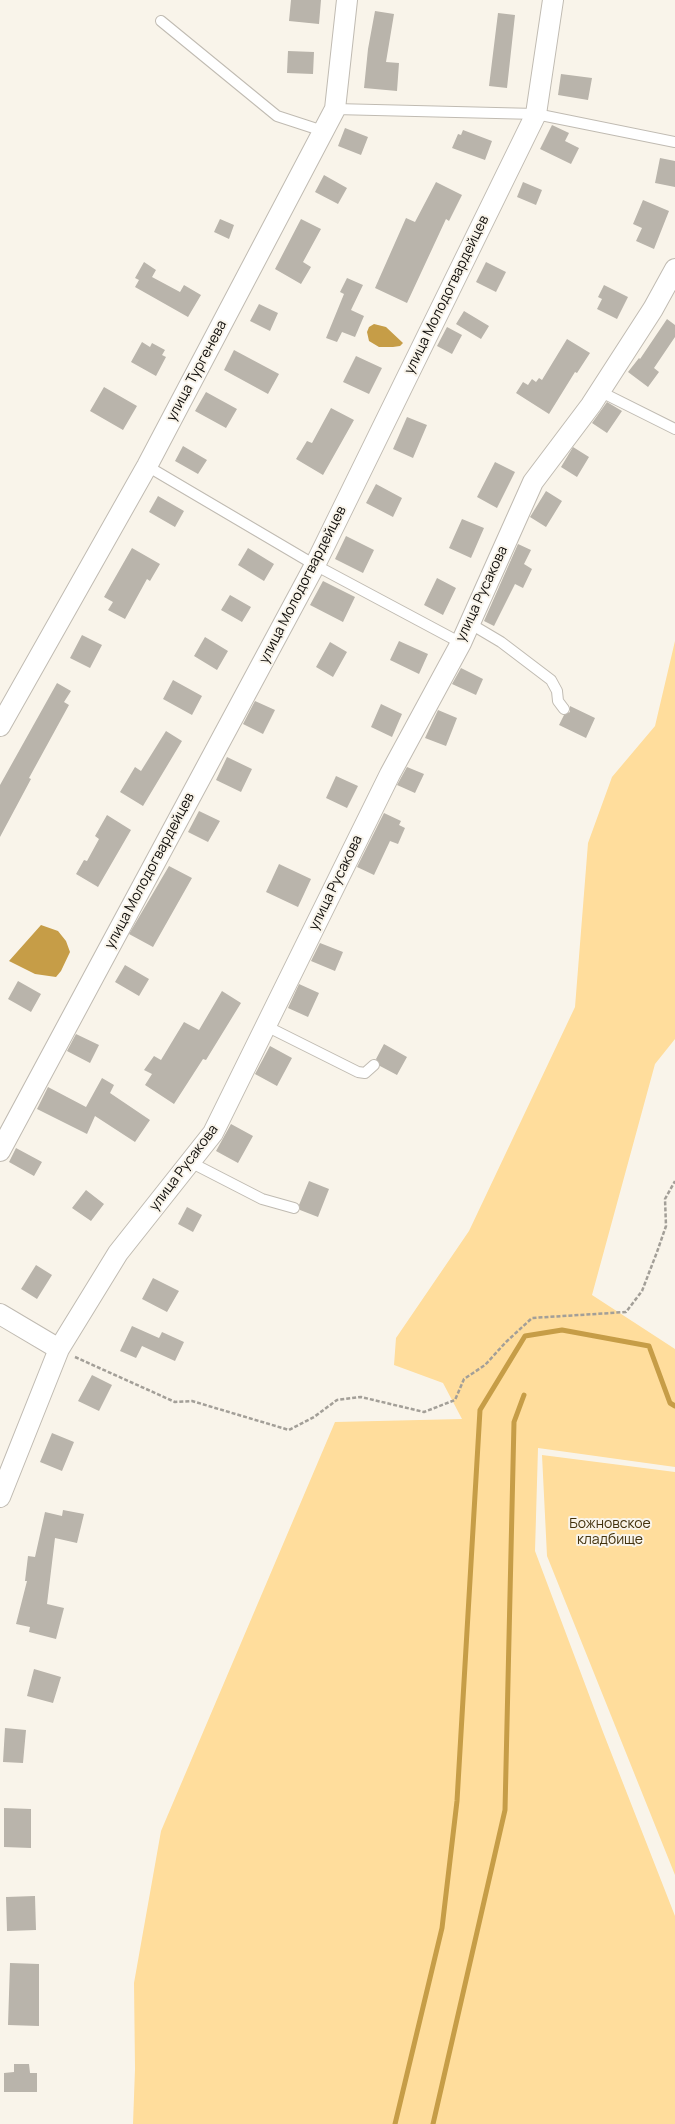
<!DOCTYPE html>
<html>
<head>
<meta charset="utf-8">
<style>
  body { margin:0 }
  canvas { display:block; background:#f9f4ea }
</style>
</head>
<body>
<canvas width="675" height="2124"></canvas>
<script>
const ctx = document.querySelector('canvas').getContext('2d');
ctx.lineJoin = 'round';
function paint(path, color) {
  ctx.fillStyle = color;
  ctx.fill(path, 'evenodd');
}
function shape(rows) {
  const path = new Path2D();
  for (const r of rows) {
    path.moveTo(r[0], r[1]);
    for (let i = 2; i < r.length; i += 2) path.lineTo(r[i], r[i + 1]);
  }
  return path;
}
function stroke(path, color, width, dash) {
  ctx.strokeStyle = color;
  ctx.lineWidth = width;
  ctx.lineCap = dash ? 'butt' : 'round';
  ctx.setLineDash(dash || []);
  ctx.stroke(path);
}
function write(font, color, halo, rows, align = 'center') {
  ctx.font = font + ' Manrope,sans-serif';
  ctx.lineWidth = 4;
  ctx.setLineDash([]);
  ctx.textBaseline = 'middle';
  ctx.strokeStyle = halo;
  ctx.fillStyle = color;
  for (const [text, x, y, turn = 0] of rows) {
    ctx.save();
    ctx.translate(x, y);
    ctx.rotate((+turn || 0) * Math.PI / 180);
    ctx.textAlign = isNaN(turn) ? turn : align;
    if (halo) ctx.strokeText(text, 0, 0);
    ctx.fillText(text, 0, 0);
    ctx.restore();
  }
}
const green = shape([
  [675,641,675,1039,655,1064,592,1295,675,1349,675,1467,538,1448,535,1551,603,1732,675,1916,675,2124,133,2124,135,2069,134,1983,161,1831,335,1422,462,1419,443,1383,394,1365,396,1338,469,1231,575,1007,588,843,612,777,655,726],
  [542,1455,675,1472,675,1875,547,1556]
]);
const water = shape([
  [374,324,386,327,403,343,400,346,393,347,379,347,369,341,367,332,369,327],
  [41,925,58,931,66,941,70,952,61,971,56,977,35,974,9,961]
]);
const stream = shape([
  [395,2124,442,1928,457,1801,480,1410,525,1336,562,1330,649,1346,670,1403,675,1406],
  [433,2124,505,1810,514,1422,524,1395]
]);
const building = shape([
  [291,0,321,0,319,24,289,21],
  [375,11,394,14,386,62,399,63,397,91,364,88,368,49],
  [498,13,515,15,507,88,489,86],
  [288,51,314,52,313,74,287,73],
  [561,74,592,78,588,100,558,95],
  [552,125,569,133,565,141,579,148,571,164,540,149],
  [345,128,368,137,361,155,338,146],
  [463,130,492,141,485,160,452,148,458,134,461,135],
  [660,158,675,161,675,187,655,183],
  [324,175,347,188,338,204,315,192],
  [436,182,462,195,449,221,446,219,407,303,375,288,406,218,415,222],
  [523,182,542,190,536,205,517,197],
  [643,200,669,211,654,249,636,241,642,228,633,224],
  [220,219,234,225,229,239,214,232],
  [301,219,321,229,303,262,311,267,301,284,275,269],
  [144,262,156,270,152,277,180,292,184,285,201,295,188,317,135,287,139,280,135,278],
  [486,262,506,272,496,292,476,282],
  [347,278,363,285,351,310,364,316,355,337,342,332,337,342,326,338,344,294,340,292],
  [604,285,628,297,617,319,597,309,602,299,598,297],
  [259,304,278,313,270,331,250,321],
  [464,311,489,326,481,339,456,324],
  [667,319,675,325,675,337,654,368,659,372,648,387,628,372,639,358,640,359],
  [447,327,462,335,452,354,437,346],
  [567,339,590,353,577,373,575,372,549,414,516,393,523,382,528,385,532,379,536,382,539,378,542,380],
  [142,342,150,347,152,343,165,350,162,355,166,357,156,376,131,362],
  [234,350,279,374,268,394,224,370],
  [356,356,382,368,369,394,343,382],
  [104,387,137,406,123,430,90,411],
  [206,392,237,409,226,428,195,411],
  [607,402,622,411,607,433,592,423],
  [331,408,354,420,323,475,296,459,307,441,312,443],
  [407,417,427,425,413,458,393,449],
  [183,446,207,460,198,474,175,461],
  [573,447,589,457,577,477,561,467],
  [495,462,515,472,497,508,477,497],
  [376,484,402,498,393,517,366,503],
  [546,491,562,501,546,527,530,517],
  [158,496,184,511,175,527,149,512],
  [462,519,484,528,471,558,449,548],
  [346,536,374,550,363,573,335,559],
  [518,544,531,550,524,564,532,569,523,588,515,584,494,626,484,621],
  [132,548,160,564,150,581,147,579,125,619,108,610,113,602,104,597],
  [248,548,274,564,264,581,238,565],
  [437,578,456,588,443,615,424,605],
  [323,581,355,597,343,622,310,605],
  [230,595,251,607,242,622,221,610],
  [82,635,102,645,90,668,70,658],
  [205,637,228,651,217,670,194,656],
  [399,641,428,654,419,674,390,660],
  [330,642,347,652,333,677,316,667],
  [461,668,483,679,476,695,452,684],
  [173,680,202,696,192,715,163,699],
  [57,683,71,691,64,702,69,705,29,778,31,779,0,837,0,785],
  [255,701,275,710,263,734,243,724],
  [381,704,402,714,392,737,371,727],
  [570,706,595,718,586,738,559,725,564,715,570,712],
  [438,710,457,718,446,746,425,738],
  [166,731,182,741,143,806,120,792,135,767,141,771],
  [227,757,252,769,241,792,216,780],
  [407,767,424,774,415,793,397,785],
  [336,776,358,786,347,808,326,798],
  [199,811,220,821,208,842,188,832],
  [384,813,401,821,399,825,405,828,398,844,390,841,374,875,357,867],
  [107,815,131,830,98,887,76,874,84,860,87,861,99,839,95,836],
  [279,864,311,879,298,907,266,892],
  [169,866,192,878,153,947,129,934],
  [320,943,343,952,335,971,311,961],
  [125,965,149,979,139,996,115,982],
  [18,981,41,994,31,1012,8,999],
  [299,984,319,993,308,1017,288,1008],
  [222,991,241,1003,206,1060,203,1059,174,1104,145,1085,152,1074,144,1070,154,1056,161,1060,184,1022,199,1030],
  [76,1034,99,1045,90,1063,67,1051],
  [384,1044,407,1057,397,1075,380,1066,376,1059],
  [270,1046,292,1058,277,1086,255,1074],
  [102,1078,114,1085,110,1093,150,1120,135,1142,95,1116,87,1134,37,1109,48,1087,86,1107],
  [231,1124,253,1136,238,1163,216,1151],
  [16,1148,42,1162,34,1176,9,1162],
  [309,1181,329,1189,318,1217,300,1210,299,1205],
  [86,1190,104,1204,91,1221,72,1208],
  [187,1207,202,1215,193,1232,178,1224],
  [36,1265,52,1275,37,1299,21,1289],
  [153,1278,179,1291,167,1312,142,1299],
  [132,1326,159,1338,162,1332,184,1342,175,1361,142,1346,136,1358,120,1351],
  [92,1375,112,1385,99,1411,78,1401],
  [52,1433,74,1442,62,1471,40,1462],
  [63,1510,84,1514,77,1543,55,1538,47,1604,64,1608,56,1639,29,1632,30,1627,16,1624,27,1581,25,1581,28,1556,35,1557,45,1512,62,1516],
  [34,1669,61,1677,53,1703,27,1696],
  [5,1728,26,1730,23,1763,3,1762],
  [4,1808,31,1809,31,1848,4,1847],
  [35,1896,36,1930,7,1931,6,1897],
  [10,1963,39,1964,39,2026,8,2025],
  [14,2064,29,2064,30,2073,37,2073,37,2092,4,2092,4,2073,14,2072]
]);
const path = shape([
  [75,1357,175,1402,192,1401,289,1430,314,1417,337,1400,361,1397,424,1412,455,1400,464,1379,485,1365,506,1342,532,1318,626,1312,642,1291,657,1252,666,1226,665,1199,675,1181]
]);
const service = shape([
  [161,21,277,116,323,131],
  [335,109,536,114,675,142],
  [599,391,675,429],
  [147,466,315,565,461,643],
  [469,623,501,642,551,680,557,691,558,701,564,709],
  [266,1026,358,1072,365,1073,374,1065],
  [190,1162,262,1199,294,1208]
]);
const minor = shape([
  [0,726,147,466,335,109,347,0],
  [0,1151,315,565,536,114,553,0],
  [0,1314,59,1349],
  [0,1497,59,1349,118,1253,213,1133,390,774,461,643,533,482,591,405,653,309,675,269]
]);
const streetNames = [
  ["улица Молодогвардейцев",447,295,-64],
  ["улица Тургенева",197,371,-62],
  ["улица Молодогвардейцев",303,585,-63],
  ["улица Русакова",482,594,-65],
  ["улица Молодогвардейцев",150,871,-62],
  ["улица Русакова",336,883,-64],
  ["улица Русакова",184,1168,-53]
];
const parkNames = [
  ["Божновское",610,1524],
  ["кладбище",610,1540]
];
paint(green, '#ffdd9c');
paint(water, '#c69d47');
stroke(stream, '#c69d47', 5);
paint(building, '#b9b4ab');
stroke(service, '#c0bbb2', 12);
stroke(minor, '#c0bbb2', 22);
stroke(path, '#a39f98', 2.5, [4, 2]);
stroke(service, '#fff', 10);
stroke(minor, '#fff', 20);
write('14px', '#0f0d0a', '#f9f4ea', streetNames);
write('14px', '#42310c', '#f9f4ea', parkNames);
</script>
</body>
</html>
